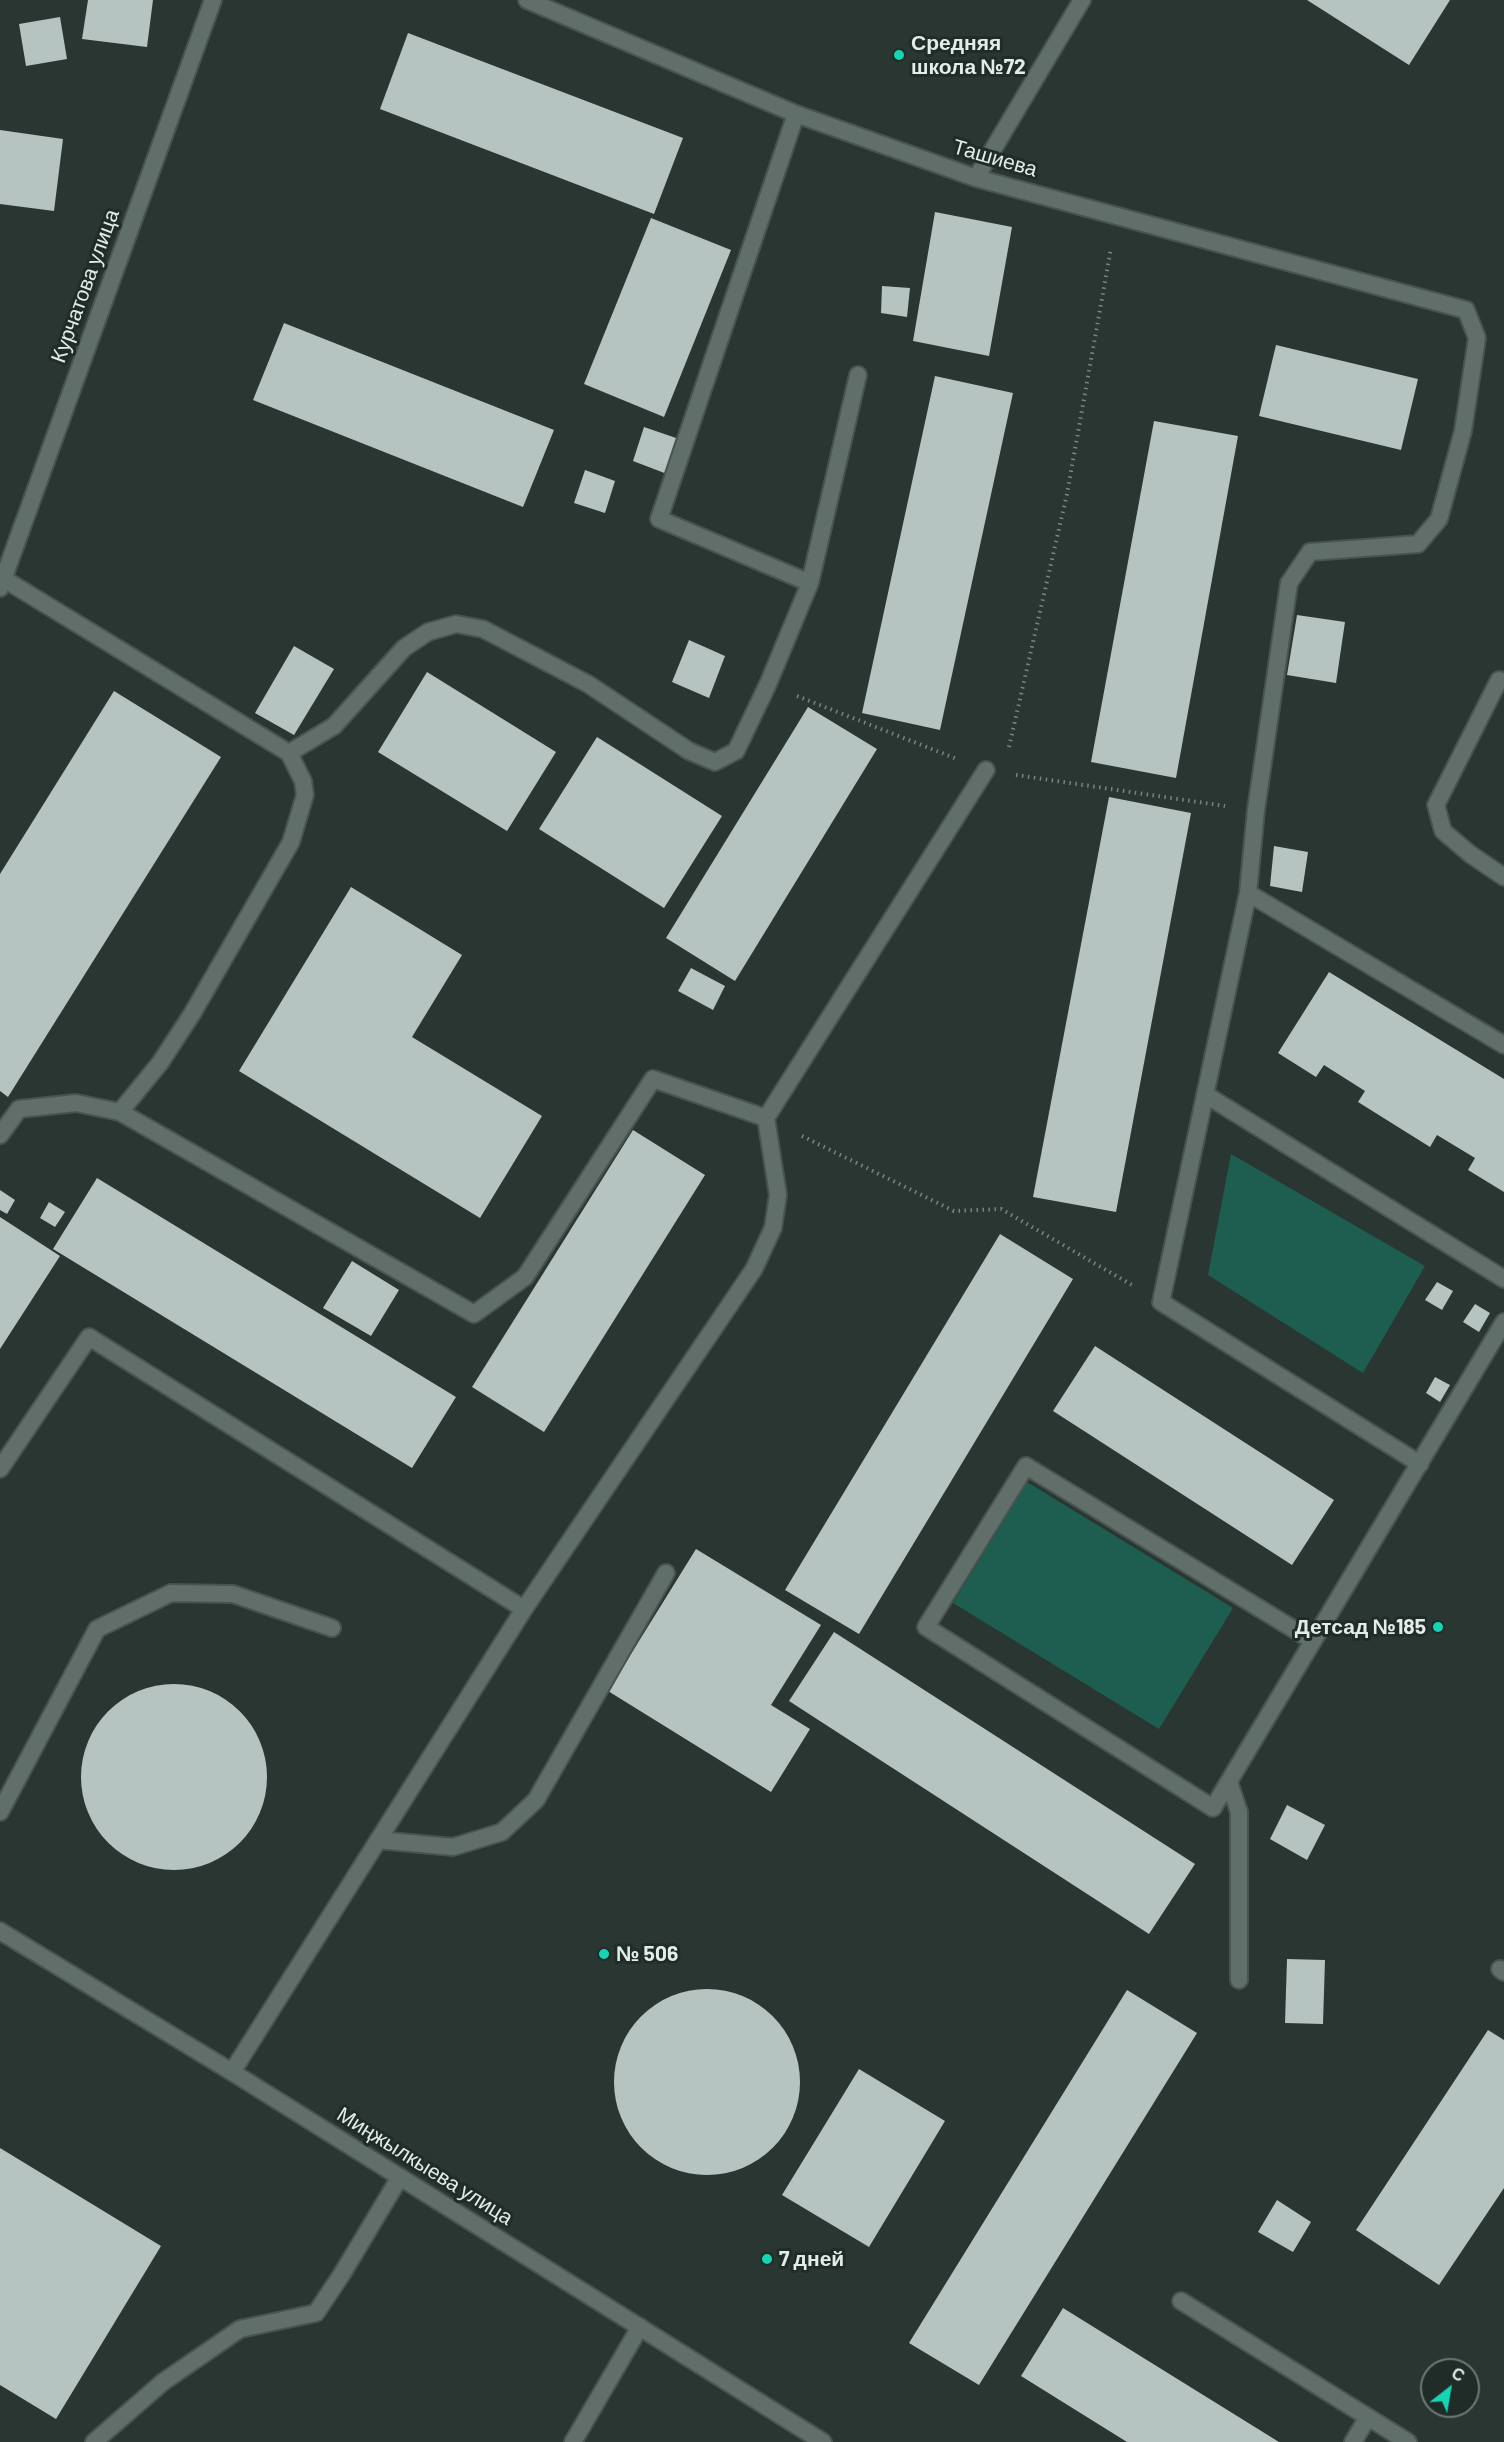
<!DOCTYPE html>
<html>
<head>
<meta charset="utf-8">
<style>
  body { margin:0 }
  #map { position:relative; width:1504px; height:2442px; overflow:hidden; background:#293632; font-family:Barlow,sans-serif }
  canvas { display:block }
  .north { position:absolute; left:1420px; top:2358px; width:60px; height:60px; box-sizing:border-box; background:#202c28; border:2px solid #6e7975; border-radius:50%; rotate:31deg; font-size:16px; font-weight:700; line-height:24px; text-align:center; color:#e4ece9 }
  .north::after { content:''; display:block; margin:auto; width:21px; height:27px; background:#16d5b3; clip-path:polygon(50% 0,100% 100%,50% 72%,0 100%) }
</style>
</head>
<body>
<div id="map">
<canvas width="1504" height="2442"></canvas>
<div class="north">С</div>
</div>
<script>
const ctx = document.querySelector('canvas').getContext('2d');
ctx.lineJoin = 'round';
function paint(path, color) {
  ctx.fillStyle = color;
  ctx.fill(path, 'evenodd');
}
function shape(rows) {
  const path = new Path2D();
  for (const r of rows) {
    if (r.length === 3) {
      path.moveTo(r[0] + r[2], r[1]);
      path.arc(r[0], r[1], r[2], 0, 2 * Math.PI);
      continue;
    }
    path.moveTo(r[0], r[1]);
    for (let i = 2; i < r.length; i += 2) path.lineTo(r[i], r[i + 1]);
  }
  return path;
}
function stroke(path, color, width, dash) {
  ctx.strokeStyle = color;
  ctx.lineWidth = width;
  ctx.lineCap = dash ? 'butt' : 'round';
  ctx.setLineDash(dash || []);
  ctx.stroke(path);
}
function write(font, color, halo, rows, align = 'center') {
  ctx.font = font + ' Barlow,sans-serif';
  ctx.lineWidth = 6;
  ctx.setLineDash([]);
  ctx.textBaseline = 'middle';
  ctx.strokeStyle = halo;
  ctx.fillStyle = color;
  for (const [text, x, y, turn = 0] of rows) {
    ctx.save();
    ctx.translate(x, y);
    ctx.rotate((+turn || 0) * Math.PI / 180);
    ctx.textAlign = isNaN(turn) ? turn : align;
    if (halo) ctx.strokeText(text, 0, 0);
    ctx.fillText(text, 0, 0);
    ctx.restore();
  }
}
const green = shape([
  [1231,1154,1425,1266,1363,1373,1208,1275],
  [1027,1482,1233,1608,1159,1729,953,1603]
]);
const building = shape([
  [88,0,153,0,147,47,82,39],
  [1307,0,1450,0,1409,65],
  [60,17,67,59,26,66,19,24],
  [408,33,683,138,654,214,380,109],
  [0,130,63,139,54,211,0,204],
  [935,212,1012,227,989,356,913,341],
  [651,218,731,250,664,417,584,384],
  [882,286,910,288,907,317,881,313],
  [284,323,554,430,523,507,253,400],
  [1276,345,1418,379,1401,450,1259,416],
  [935,376,1013,393,940,730,862,713],
  [1154,421,1238,436,1176,778,1091,762],
  [644,427,679,439,667,474,633,461],
  [585,470,615,481,605,513,574,503],
  [1297,615,1345,622,1336,683,1287,675],
  [689,640,725,656,709,698,672,682],
  [294,646,334,669,294,735,255,713],
  [427,672,556,752,507,831,378,752],
  [114,691,221,757,8,1097,0,1091,0,874],
  [808,707,877,749,735,981,666,938],
  [597,737,722,816,664,908,539,829],
  [1109,797,1191,813,1116,1212,1033,1197],
  [1274,846,1308,852,1302,892,1270,886],
  [351,887,462,955,412,1037,542,1116,480,1218,239,1071],
  [691,968,725,986,713,1010,678,991],
  [1329,972,1504,1079,1504,1192,1468,1170,1475,1158,1437,1135,1430,1147,1358,1102,1365,1091,1324,1065,1316,1077,1278,1053],
  [633,1130,705,1175,544,1432,472,1387],
  [97,1178,456,1397,412,1468,53,1249],
  [0,1190,15,1200,7,1214,0,1210],
  [49,1202,65,1212,55,1227,40,1218],
  [0,1217,60,1256,0,1349],
  [1000,1234,1073,1279,859,1634,785,1590],
  [352,1261,399,1290,371,1336,323,1308],
  [1437,1282,1453,1291,1442,1310,1425,1300],
  [1475,1304,1490,1313,1479,1332,1463,1322],
  [1095,1346,1334,1500,1292,1565,1053,1411],
  [1435,1377,1450,1385,1440,1402,1426,1393],
  [696,1549,821,1625,771,1705,810,1729,771,1792,608,1691],
  [834,1632,1195,1864,1149,1934,789,1701],
  [174,1777,93],
  [1287,1805,1325,1825,1307,1860,1270,1839],
  [1287,1959,1325,1960,1323,2024,1285,2023],
  [707,2082,93],
  [1127,1990,1197,2033,979,2385,909,2343],
  [1488,2030,1504,2040,1504,2188,1439,2285,1356,2230],
  [859,2069,945,2121,869,2247,782,2195],
  [0,2148,161,2246,56,2419,0,2385],
  [1277,2200,1311,2222,1293,2252,1258,2232],
  [1063,2308,1279,2442,1127,2442,1021,2376]
]);
const path = shape([
  [797,696,957,759],
  [1009,747,1067,494,1111,248],
  [1016,775,1225,806],
  [802,1136,954,1211,1001,1209,1132,1285]
]);
const service = shape([
  [527,0,796,114,976,178,1466,310,1477,338,1463,431,1439,519,1418,544,1310,552,1289,583,1256,810,1248,893,1161,1302,1420,1464],
  [4,579,289,753,334,726,404,648,428,632,456,624,483,629,588,684,689,751,715,762,736,751,768,684,810,583,659,519,796,114],
  [810,583,858,375],
  [1499,680,1436,805,1443,831,1470,854,1504,877],
  [1248,893,1504,1045],
  [1206,1095,1504,1279],
  [120,1112,160,1063,192,1014,291,842,305,795,303,781,289,753],
  [0,1135,19,1109,76,1103,120,1112,474,1314,525,1277,653,1079,766,1118],
  [0,1469,89,1337,524,1609],
  [1313,1641,1026,1466,926,1627,1213,1808,1504,1322],
  [1229,1782,1239,1812,1239,1980],
  [0,1812,97,1629,171,1593,233,1594,332,1628],
  [378,1840,453,1847,502,1832,536,1800,666,1573],
  [1500,1969,1504,1972],
  [232,2072,524,1609,754,1269,773,1228,778,1195,766,1118,986,770],
  [1181,2301,1408,2442],
  [94,2442,163,2382,240,2329,316,2313,342,2274,400,2177],
  [573,2442,640,2327],
  [1353,2442,1368,2417]
]);
const minor = shape([
  [976,178,1082,0],
  [0,588,213,0],
  [0,1931,232,2072,823,2442]
]);
const markers = [
  [899,55,6,"#16d5b3"],
  [1438,1627,6,"#16d5b3"],
  [604,1954,6,"#16d5b3"],
  [767,2259,6,"#16d5b3"]
];
const poiNames = [
  ["Средняя",911,43],
  ["школа №72",911,67],
  ["Детсад №185",1426,1627,"right"],
  ["№ 506",616,1954],
  ["7 дней",779,2259]
];
const streetNames = [
  ["Ташиева",995,158,16],
  ["Курчатова улица",85,286,-70],
  ["Миңжылкыева улица",425,2166,32]
];
paint(green, '#1d5e50');
paint(building, '#b5c4c0');
stroke(service, '#495450', 20);
stroke(minor, '#495450', 20);
stroke(path, '#7a8581', 4, [1.5, 4.5]);
stroke(service, '#606f6a', 16);
stroke(minor, '#606f6a', 16);
for (const [x, y, r, color] of markers) {
  const dot = new Path2D();
  dot.arc(x, y, r, 0, 2 * Math.PI);
  ctx.fillStyle = color;
  ctx.fill(dot);
  stroke(dot, '#202c28', 2);
}
write('bold 21px', '#e4ece9', '#202c28', poiNames, 'left');
write('21px', '#e4ece9', '#202c28', streetNames);
</script>
</body>
</html>
